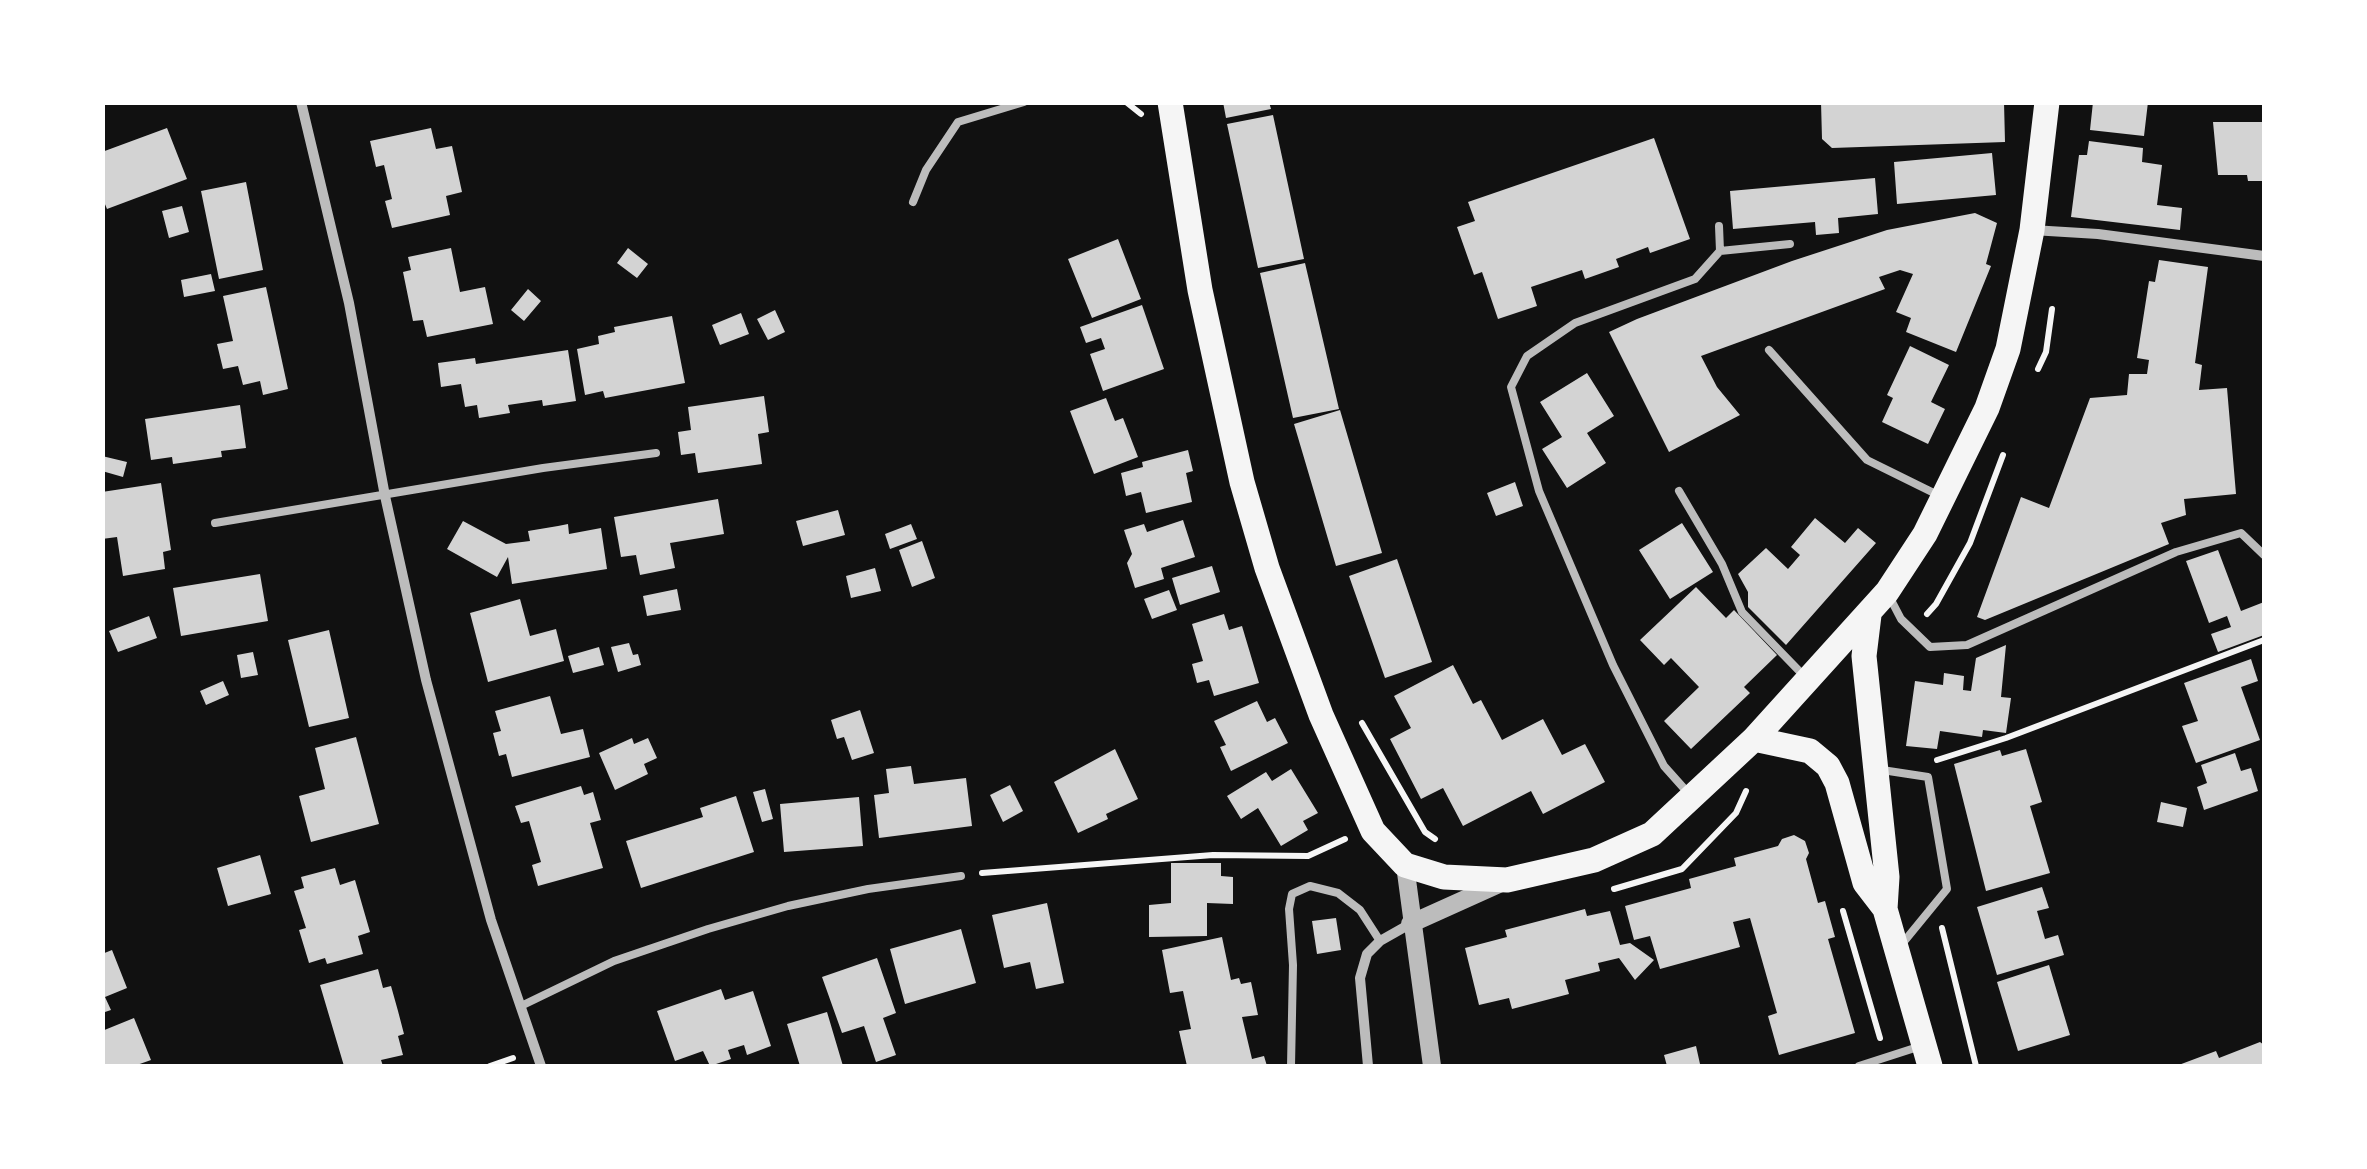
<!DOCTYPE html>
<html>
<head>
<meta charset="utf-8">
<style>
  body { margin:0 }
  #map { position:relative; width:2367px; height:1169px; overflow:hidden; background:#111; font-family:"PT Sans",sans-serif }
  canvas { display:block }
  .frame { position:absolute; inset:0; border:105px solid #fff; pointer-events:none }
</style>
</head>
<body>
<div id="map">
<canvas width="2367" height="1169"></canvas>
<div class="frame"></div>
</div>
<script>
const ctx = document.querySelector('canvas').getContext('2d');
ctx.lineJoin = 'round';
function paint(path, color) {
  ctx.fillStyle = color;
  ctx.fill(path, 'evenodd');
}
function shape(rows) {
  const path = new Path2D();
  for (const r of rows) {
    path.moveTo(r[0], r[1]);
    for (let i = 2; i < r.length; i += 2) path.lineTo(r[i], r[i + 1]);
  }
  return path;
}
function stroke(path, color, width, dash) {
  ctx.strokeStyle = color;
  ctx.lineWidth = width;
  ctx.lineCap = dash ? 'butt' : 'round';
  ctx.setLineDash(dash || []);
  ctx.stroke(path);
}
const building = shape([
  [1223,102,1269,102,1271,109,1226,118],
  [1821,102,2004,102,2005,142,1832,148,1822,139],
  [2093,102,2148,102,2144,136,2090,130],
  [1273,115,1304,259,1258,268,1227,124],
  [2213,122,2264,122,2264,181,2248,181,2247,175,2218,175],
  [167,128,187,179,107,209,102,197,102,152],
  [431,128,436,149,452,146,462,192,446,196,450,215,392,228,385,201,392,199,384,165,376,167,370,141],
  [1654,138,1690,239,1650,253,1648,247,1616,259,1619,267,1585,279,1582,270,1531,287,1537,306,1498,319,1482,272,1474,275,1457,227,1475,221,1468,202],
  [2089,141,2143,148,2142,162,2162,165,2157,205,2182,208,2180,230,2071,217,2079,155,2087,155],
  [1992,153,1996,195,1897,204,1894,162],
  [1875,178,1878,214,1838,218,1839,233,1816,235,1815,222,1733,229,1730,191],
  [246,182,263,270,219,279,201,191],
  [182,206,189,232,169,238,162,211],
  [1975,213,1997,223,1986,264,1991,266,1956,352,1906,332,1911,318,1896,312,1913,274,1900,270,1879,277,1885,289,1701,356,1717,387,1740,415,1669,452,1609,332,1637,319,1792,261,1887,230],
  [1118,239,1141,299,1092,318,1068,259],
  [451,248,460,292,485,287,493,324,427,337,423,320,413,321,403,272,411,270,408,257],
  [628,248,648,264,637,278,617,263],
  [2159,260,2208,267,2195,363,2202,365,2199,390,2227,388,2236,494,2184,499,2186,515,2161,523,2169,544,1985,620,1977,617,2021,497,2049,508,2090,398,2127,395,2129,374,2147,374,2149,360,2137,358,2149,281,2155,282],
  [1305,263,1339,409,1293,418,1260,273],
  [211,274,215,291,184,297,181,280],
  [266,287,288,389,263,395,260,381,243,385,238,366,223,369,217,344,233,341,223,296],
  [528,289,541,301,524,321,511,310],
  [1142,305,1164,369,1103,391,1090,354,1105,349,1101,338,1086,343,1080,327],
  [775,310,785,332,768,340,757,319],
  [741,313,749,334,720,345,712,325],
  [672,316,685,383,605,398,603,391,585,395,577,349,599,344,598,336,615,332,614,327],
  [1910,346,1949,365,1931,402,1945,409,1928,444,1882,422,1893,398,1887,395],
  [568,350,576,401,543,406,542,400,508,405,510,413,479,418,477,405,465,407,461,384,441,387,438,363,475,358,476,364],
  [1587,373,1614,416,1587,433,1606,463,1567,488,1542,449,1562,437,1540,402],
  [764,396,769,432,758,434,762,464,698,473,695,453,681,455,678,432,691,430,688,407],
  [1106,398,1115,421,1123,418,1138,457,1094,474,1070,411],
  [240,405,246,448,221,451,222,457,173,464,172,457,151,460,145,419],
  [1340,410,1382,553,1336,566,1294,424],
  [1188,450,1193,471,1186,473,1192,502,1146,513,1141,492,1126,496,1121,473,1143,467,1142,462],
  [102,456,127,462,123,477,102,471],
  [1515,482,1523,506,1496,516,1487,493],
  [161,483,171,550,163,552,165,569,123,576,117,537,102,539,102,492],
  [718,499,724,534,670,543,675,568,640,575,636,555,621,557,614,517],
  [838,510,845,535,803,546,796,521],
  [1815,518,1845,543,1858,528,1876,543,1786,645,1748,607,1748,592,1738,574,1766,548,1788,569,1800,555,1791,547],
  [1183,520,1195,557,1161,568,1164,579,1135,588,1127,563,1132,554,1124,530,1144,524,1147,532],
  [463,521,506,544,530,541,528,531,558,526,568,524,569,534,601,528,607,569,512,584,508,557,497,577,447,549],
  [1682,523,1713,572,1670,599,1639,550],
  [911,524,917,539,890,549,885,534],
  [922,541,935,578,912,587,899,550],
  [2218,550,2241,611,2264,602,2264,635,2218,652,2211,634,2231,627,2227,616,2209,623,2186,561],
  [1397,559,1432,662,1385,678,1349,576],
  [1212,566,1220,592,1180,605,1172,578],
  [875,568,881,591,851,598,846,576],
  [260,574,268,621,181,636,173,588],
  [1696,587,1726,618,1734,610,1777,655,1744,687,1750,693,1691,749,1664,721,1699,687,1671,658,1664,665,1640,640],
  [677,589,681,610,647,616,643,596],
  [1169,590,1177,610,1152,619,1144,599],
  [520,599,530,636,556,629,564,661,488,682,470,613],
  [1224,614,1229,630,1242,626,1259,683,1214,696,1209,680,1197,683,1192,664,1203,661,1192,624],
  [149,616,157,638,118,652,109,631],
  [329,630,349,718,309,727,288,640],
  [629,643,633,655,638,654,641,665,618,672,611,647],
  [2006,645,2001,697,2011,698,2006,733,1983,730,1982,737,1940,731,1937,749,1906,746,1915,681,1943,685,1944,673,1964,676,1963,690,1971,691,1976,658],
  [599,647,604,665,573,673,568,656],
  [253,652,258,675,241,678,237,655],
  [2251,659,2258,681,2241,687,2260,740,2196,763,2182,726,2198,721,2184,683],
  [1453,665,1473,704,1481,700,1502,740,1543,719,1562,755,1585,744,1605,782,1543,814,1531,791,1463,826,1443,788,1421,799,1390,739,1411,728,1394,696],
  [223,681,229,695,206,705,200,691],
  [550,696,561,734,583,729,590,757,512,777,506,754,499,756,493,733,501,731,495,711],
  [1257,701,1267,722,1275,718,1288,743,1231,771,1220,747,1226,745,1214,721],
  [860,710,874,753,852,760,844,737,837,739,831,720],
  [356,737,379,824,311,842,299,796,325,789,315,748],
  [632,738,634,744,648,738,657,758,644,764,648,774,615,790,599,753],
  [1115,749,1138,799,1106,814,1108,819,1078,833,1054,782],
  [2026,749,2042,802,2030,806,2050,873,1986,891,1954,764,2000,750,2002,756],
  [2235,753,2241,771,2251,768,2258,791,2204,810,2197,787,2207,783,2201,765],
  [911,766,914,784,966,778,972,826,879,838,874,795,889,793,886,769],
  [1291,769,1318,813,1303,821,1308,830,1281,846,1258,808,1241,819,1227,796,1266,772,1272,781],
  [1010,785,1023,811,1003,822,990,795],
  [581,786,584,795,593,792,601,820,590,823,603,868,538,886,532,865,541,862,529,821,521,823,515,806],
  [765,789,773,819,762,822,753,792],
  [736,796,754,852,641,888,626,841,703,817,700,808],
  [859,797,863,846,784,852,780,804],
  [2161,802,2187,808,2183,827,2157,822],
  [1794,835,1805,841,1809,853,1806,859,1818,903,1825,901,1835,937,1828,939,1855,1033,1779,1055,1768,1016,1777,1013,1750,918,1733,922,1740,947,1660,969,1650,936,1634,940,1625,906,1691,888,1689,879,1736,866,1734,858,1778,846,1782,839],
  [260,855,271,894,228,906,217,868],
  [1171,863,1221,863,1221,876,1233,877,1233,904,1207,903,1207,936,1149,937,1149,905,1171,903],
  [335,868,340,885,355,880,370,932,358,936,363,954,327,964,325,958,309,963,299,930,306,928,294,891,304,888,301,877],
  [2042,887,2049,908,2037,911,2045,939,2058,935,2064,955,1997,975,1977,907],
  [1047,903,1064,983,1036,989,1030,962,1004,968,992,915],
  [1585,909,1587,916,1610,911,1620,945,1630,943,1654,960,1635,980,1619,958,1598,963,1600,971,1565,980,1569,994,1512,1009,1509,998,1479,1005,1465,948,1507,937,1505,930],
  [1336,918,1341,950,1317,954,1312,921],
  [961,929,976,983,905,1004,890,949],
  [1222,937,1231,980,1239,978,1241,984,1251,982,1258,1015,1242,1017,1252,1059,1264,1056,1267,1066,1187,1066,1179,1031,1191,1029,1183,991,1170,993,1162,950],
  [112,950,127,988,105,997,111,1010,102,1013,102,954],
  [877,958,896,1013,883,1018,896,1055,876,1062,864,1026,842,1033,822,977],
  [2049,965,2070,1035,2018,1051,1997,982],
  [378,969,383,988,391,986,398,1011,404,1034,398,1036,403,1055,381,1060,383,1066,344,1066,320,985],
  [721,989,725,1000,753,991,771,1046,747,1055,744,1045,728,1050,731,1059,710,1066,703,1051,675,1061,657,1011],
  [827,1012,843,1066,800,1066,787,1024],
  [134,1018,151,1060,134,1066,102,1066,102,1031],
  [2260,1042,2264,1045,2264,1066,2176,1066,2216,1051,2219,1058],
  [1696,1046,1700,1064,1667,1066,1664,1055]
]);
const path = shape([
  [1126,102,1141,114],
  [2038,369,2046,352,2052,309],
  [1927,614,1936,604,1970,543,2003,455],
  [1362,723,1425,832,1435,839],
  [1937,760,2006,738,2264,640],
  [982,873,1213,855,1308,856,1345,839],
  [1614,889,1682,869,1736,813,1746,791],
  [1843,911,1880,1038],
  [1942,928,1976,1066],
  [490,1066,513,1058]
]);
const service = shape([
  [913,202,926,170,958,122,1024,102],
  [1719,226,1720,251,1790,244],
  [1769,350,1867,460,1938,495],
  [1679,491,1722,564,1742,612,1806,678],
  [215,523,543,468,656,453],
  [1889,596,1901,619,1930,647,1967,645,2176,552,2241,533,2264,555],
  [1882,770,1928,777,1947,889,1902,944],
  [1689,794,1664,766,1613,665,1539,491,1511,387,1527,356,1575,323,1695,279,1720,251],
  [521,1006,614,961,708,929,788,906,868,889,961,876],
  [1291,1066,1293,965,1289,909,1292,894,1310,886,1338,893,1360,910,1380,941],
  [1859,1066,1921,1046]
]);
const minor = shape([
  [301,102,349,303,385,496,426,680,491,920,541,1066],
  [2032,230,2098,234,2264,256],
  [1368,1066,1360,978,1367,954,1380,941,1410,924]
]);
const tertiary = shape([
  [1405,865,1432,1066],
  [1410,924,1501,883]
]);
const primary = shape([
  [1170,102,1200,290,1242,482,1267,568,1321,715,1373,831,1405,865,1444,877,1507,880,1594,860,1652,834,1754,739,1887,592,1925,534,1987,408,2008,349,2032,230,2047,102],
  [1869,615,1864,656,1887,877,1885,909,1930,1066],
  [1754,739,1810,751,1828,766,1837,783,1865,883,1885,909]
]);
paint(building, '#d3d3d3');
stroke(path, '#f5f5f5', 6);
stroke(service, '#bcbcbc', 8);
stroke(minor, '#bcbcbc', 10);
stroke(tertiary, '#bcbcbc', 18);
stroke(primary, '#f5f5f5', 25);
</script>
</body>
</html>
